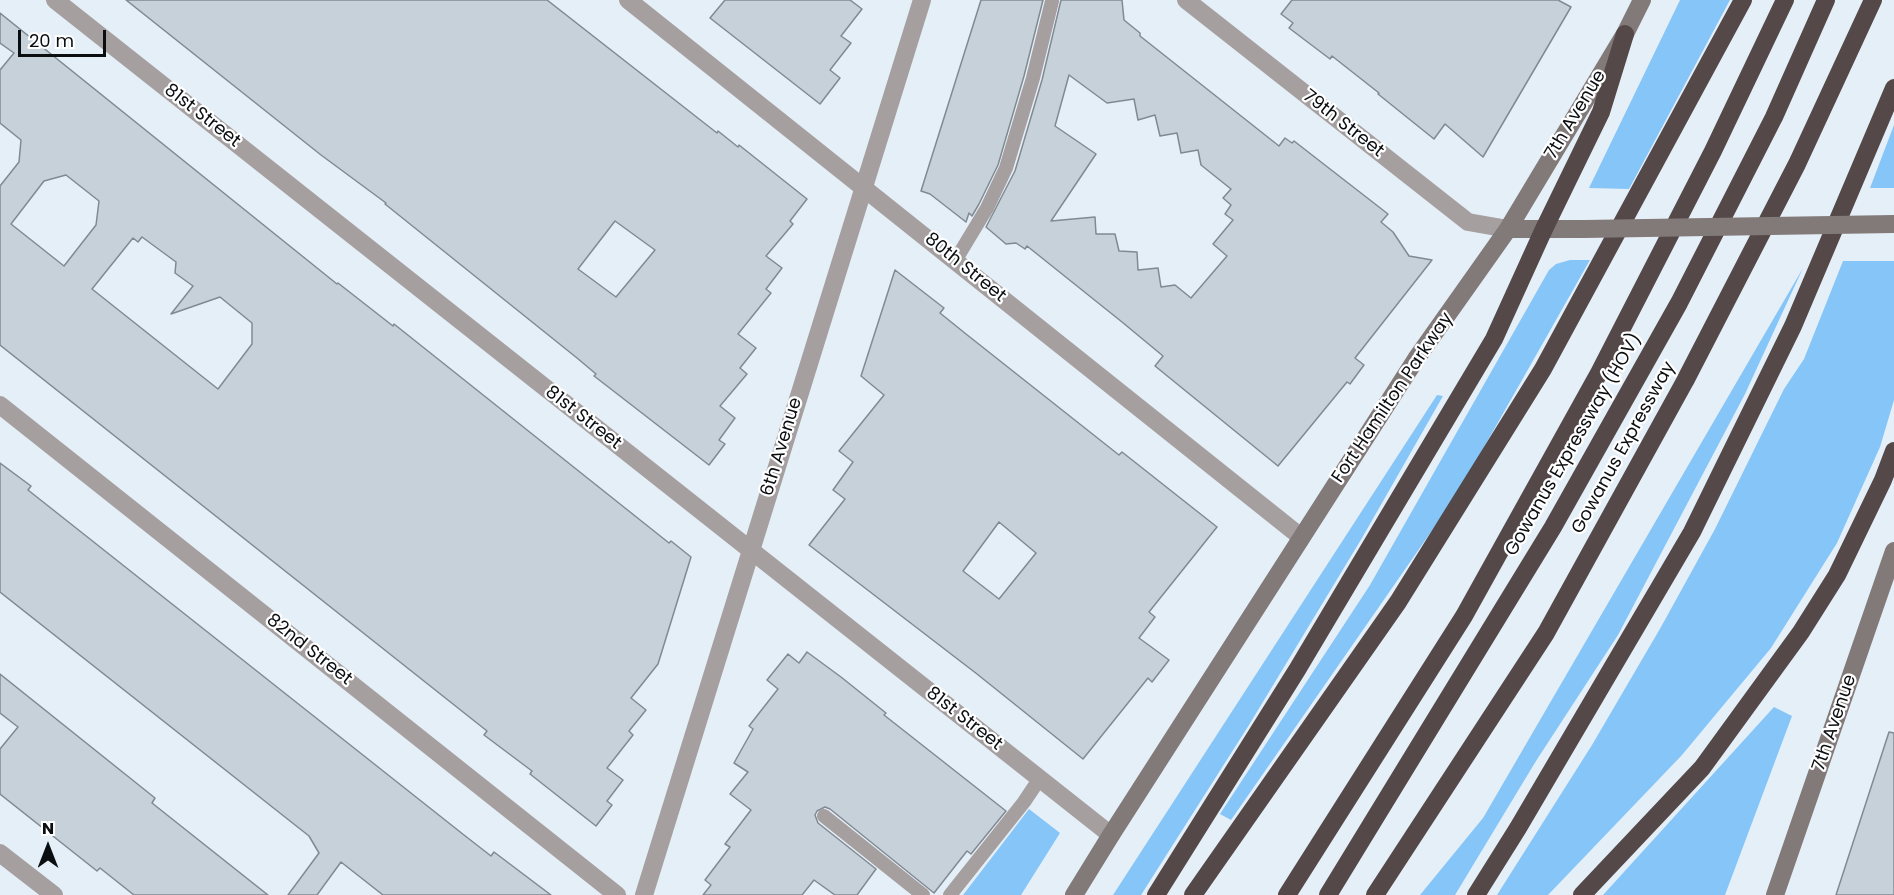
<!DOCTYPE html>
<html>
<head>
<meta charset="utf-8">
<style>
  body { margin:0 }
  #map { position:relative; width:1894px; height:895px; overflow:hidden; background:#e5eff8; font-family:Poppins,sans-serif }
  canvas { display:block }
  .north { position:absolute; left:18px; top:817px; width:60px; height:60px; -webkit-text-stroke:4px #fff; paint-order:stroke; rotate:0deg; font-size:16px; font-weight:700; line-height:24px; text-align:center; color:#0b0e11 }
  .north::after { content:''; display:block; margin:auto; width:21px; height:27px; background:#0b0e11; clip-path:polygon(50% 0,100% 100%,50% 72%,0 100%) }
  .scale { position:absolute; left:18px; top:30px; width:88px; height:27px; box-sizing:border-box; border:3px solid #0b0e11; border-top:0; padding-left:8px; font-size:18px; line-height:21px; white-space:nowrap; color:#0b0e11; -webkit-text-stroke:4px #fff; paint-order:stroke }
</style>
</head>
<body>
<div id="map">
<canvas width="1894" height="895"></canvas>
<div class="north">N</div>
<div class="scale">20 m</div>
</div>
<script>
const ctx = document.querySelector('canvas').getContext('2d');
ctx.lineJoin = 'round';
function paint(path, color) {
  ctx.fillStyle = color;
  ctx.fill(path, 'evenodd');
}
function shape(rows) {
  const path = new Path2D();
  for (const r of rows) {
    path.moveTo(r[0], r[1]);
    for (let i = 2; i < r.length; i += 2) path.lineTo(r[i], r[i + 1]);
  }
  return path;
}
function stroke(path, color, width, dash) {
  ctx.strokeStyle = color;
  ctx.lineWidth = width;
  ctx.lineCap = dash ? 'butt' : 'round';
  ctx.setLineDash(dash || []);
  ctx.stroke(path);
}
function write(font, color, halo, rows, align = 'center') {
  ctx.font = font + ' Poppins,sans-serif';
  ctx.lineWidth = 4.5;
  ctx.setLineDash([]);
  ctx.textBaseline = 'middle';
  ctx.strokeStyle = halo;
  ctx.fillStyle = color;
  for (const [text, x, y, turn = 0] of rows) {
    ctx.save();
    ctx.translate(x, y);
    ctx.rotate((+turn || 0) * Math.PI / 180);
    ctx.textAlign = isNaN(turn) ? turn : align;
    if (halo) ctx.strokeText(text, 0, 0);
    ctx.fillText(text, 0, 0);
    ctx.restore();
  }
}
const green = shape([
  [1680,0,1730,0,1629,189,1589,188],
  [1894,125,1894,188,1870,188],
  [1570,260,1590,260,1458,493,1231,820,1220,814,1370,585,1549,270,1556,264],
  [1843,261,1894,261,1894,400,1880,447,1837,543,1771,648,1682,755,1548,895,1497,895,1592,745,1661,627,1715,529,1784,389,1804,359],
  [1803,268,1745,394,1618,635,1536,761,1455,895,1420,895,1483,818],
  [1437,395,1443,396,1362,538,1249,725,1141,895,1113,895],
  [1774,707,1792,716,1725,895,1603,895],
  [1029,809,1060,833,1021,895,963,895]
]);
const building = shape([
  [126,0,547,0,717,133,718,131,738,147,739,145,807,199,790,221,793,224,766,256,782,268,766,289,771,293,738,334,756,348,740,368,747,374,720,406,735,418,719,440,725,444,709,465,607,386,594,376,596,374,577,358,385,204,386,203,321,155,126,0],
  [615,221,655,250,616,297,578,269,615,221],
  [725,0,850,0,862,9,841,36,851,43,830,70,840,78,820,104,710,18,725,0],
  [981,0,1043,0,1024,76,998,165,979,204,972,216,969,213,966,222,930,194,921,191,981,0],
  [1061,0,1122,0,1124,20,1140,33,1140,36,1279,146,1285,138,1292,143,1294,141,1388,214,1381,222,1393,232,1409,256,1432,260,1355,358,1364,365,1350,384,1347,382,1278,466,1155,366,1163,356,1122,322,1027,246,1025,249,1016,243,1006,244,986,227,1015,171,1042,80,1061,0],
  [1069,75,1107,103,1134,99,1138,120,1155,115,1160,136,1177,133,1181,153,1198,150,1201,165,1231,189,1223,198,1231,205,1225,214,1233,220,1213,244,1227,256,1191,298,1175,285,1161,287,1158,268,1138,270,1137,252,1119,251,1115,234,1096,234,1095,217,1051,221,1096,154,1055,126,1069,75],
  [1292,0,1558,0,1571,7,1483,157,1445,124,1434,139,1378,94,1379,93,1332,56,1330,59,1289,28,1293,23,1281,14,1292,0],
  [0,13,337,284,338,283,393,326,394,324,669,543,671,541,691,557,658,664,631,698,646,710,629,731,633,735,607,768,623,780,607,801,612,805,596,826,530,774,532,771,484,735,487,731,0,345,0,186,19,162,21,140,0,123,0,70,14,53,0,43,0,13],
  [66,175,99,201,96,225,64,266,11,224,44,181,66,175],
  [142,237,176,262,175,273,193,286,171,314,220,297,252,323,252,344,218,389,92,289,133,238,138,242,142,237],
  [895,270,944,308,940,313,966,334,1119,455,1122,452,1217,527,1149,612,1155,617,1139,638,1169,660,1152,682,1148,678,1083,759,977,674,809,545,845,499,833,490,853,462,839,451,884,395,861,376,895,270],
  [999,522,1036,553,999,599,963,571,999,522],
  [0,463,31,486,28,490,464,835,491,856,494,852,551,895,383,895,341,862,317,895,288,895,319,853,309,836,0,592,0,463],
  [807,652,841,677,886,713,884,715,1006,811,971,854,967,851,934,893,830,809,825,807,817,811,815,815,818,823,876,869,857,895,835,895,814,880,802,895,703,895,711,885,705,880,730,847,725,844,751,810,730,794,748,772,734,763,753,729,749,726,778,689,767,680,788,654,799,663,807,652],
  [0,674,155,798,152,803,268,895,134,895,100,868,97,871,0,794,0,749,18,727,0,713,0,674],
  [1889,732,1894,733,1894,895,1836,895,1889,732]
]);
const service = shape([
  [955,261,987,208,1006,168,1033,78,1052,1],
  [824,816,923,895],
  [950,895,1024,802,1040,778]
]);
const minor = shape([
  [55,0,1111,835],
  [628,0,1301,537],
  [1186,0,1468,222,1508,229],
  [0,405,617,895],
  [0,853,54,895]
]);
const tertiary = shape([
  [644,895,922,0]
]);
const secondary = shape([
  [1508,229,1584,229],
  [1074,895,1111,835,1416,359,1508,229,1625,34,1642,0],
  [1775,895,1894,551]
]);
const motorway = shape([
  [1156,895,1297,670,1494,339,1544,229,1601,112,1625,34],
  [1193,895,1398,602,1543,369,1743,0],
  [1287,895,1464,616,1599,373,1713,151,1785,0],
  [1328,895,1553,527,1679,303,1774,117,1826,0],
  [1375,895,1546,633,1685,381,1797,164,1873,0],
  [1476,895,1518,828,1692,532,1793,326,1894,88],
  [1582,895,1702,768,1801,632,1837,575,1883,480,1894,451]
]);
const secondaryBridge = shape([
  [1584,229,1894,224]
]);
const streetNames = [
  ["7th Avenue",1576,115,-59],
  ["81st Street",202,116,38],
  ["79th Street",1343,124,38],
  ["80th Street",965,268,39],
  ["Fort Hamilton Parkway",1393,398,-56],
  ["81st Street",583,418,38],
  ["Gowanus Expressway (HOV)",1574,445,-60],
  ["6th Avenue",782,447,-73],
  ["Gowanus Expressway",1624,448,-61],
  ["82nd Street",309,650,38],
  ["81st Street",964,719,38],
  ["7th Avenue",1835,723,-71]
];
paint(green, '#86c5f7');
paint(building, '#c7d1d9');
stroke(building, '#818a92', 1.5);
stroke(service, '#a59f9f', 14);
stroke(minor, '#a59f9f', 18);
stroke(tertiary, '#a59f9f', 18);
stroke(secondary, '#827979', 18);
stroke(motorway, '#544848', 18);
stroke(secondaryBridge, '#827979', 18);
write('18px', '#0b0e11', '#fff', streetNames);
</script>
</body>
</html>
